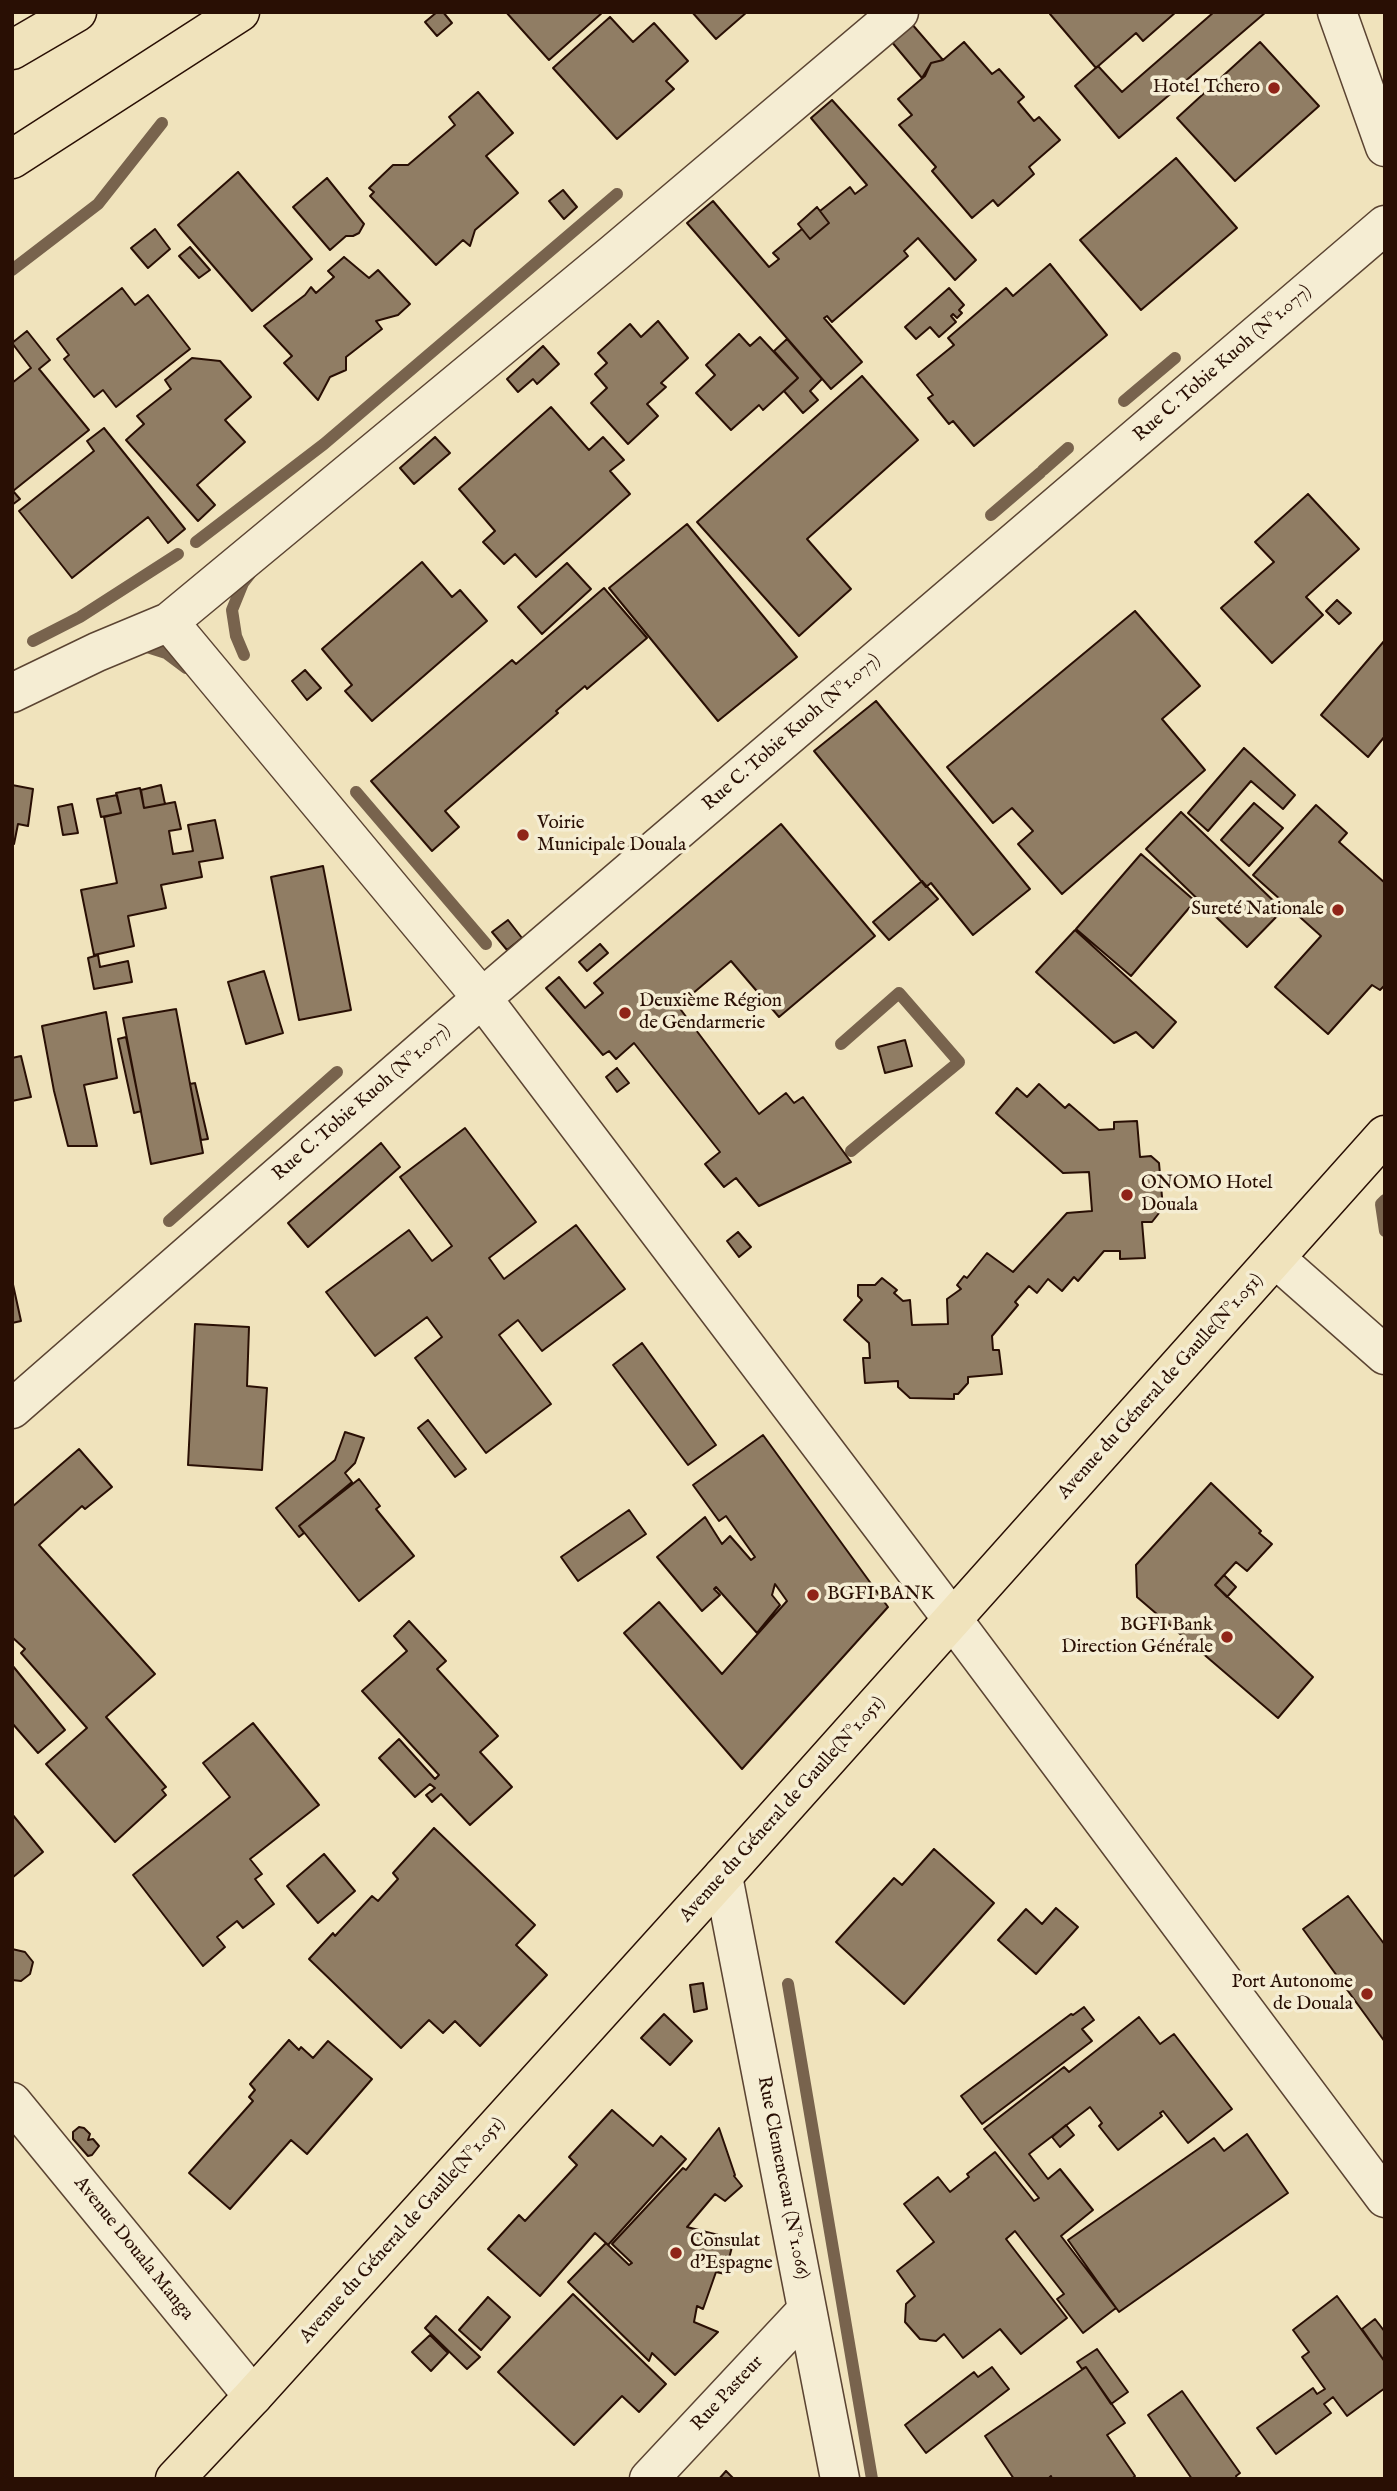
<!DOCTYPE html>
<html>
<head>
<meta charset="utf-8">
<style>
  body { margin:0 }
  #map { position:relative; width:1397px; height:2491px; overflow:hidden; background:#f0e3bc; font-family:"IM FELL English",serif }
  canvas { display:block }
  .frame { position:absolute; inset:0; border:14px solid #290f04; pointer-events:none }
</style>
</head>
<body>
<div id="map">
<canvas width="1397" height="2491"></canvas>
<div class="frame"></div>
</div>
<script>
const ctx = document.querySelector('canvas').getContext('2d');
ctx.lineJoin = 'round';
function shape(rows) {
  const path = new Path2D();
  for (const r of rows) {
    path.moveTo(r[0], r[1]);
    for (let i = 2; i < r.length; i += 2) path.lineTo(r[i], r[i + 1]);
  }
  return path;
}
function stroke(path, color, width, dash) {
  ctx.strokeStyle = color;
  ctx.lineWidth = width;
  ctx.lineCap = dash ? 'butt' : 'round';
  ctx.setLineDash(dash || []);
  ctx.stroke(path);
}
function paint(path, color) {
  ctx.fillStyle = color;
  ctx.fill(path, 'evenodd');
}
function write(font, color, halo, rows, align = 'center') {
  ctx.font = font + ' "IM FELL English",serif';
  ctx.lineWidth = 7;
  ctx.setLineDash([]);
  ctx.textBaseline = 'middle';
  ctx.strokeStyle = halo;
  ctx.fillStyle = color;
  for (const [text, x, y, turn = 0] of rows) {
    ctx.save();
    ctx.translate(x, y);
    ctx.rotate((+turn || 0) * Math.PI / 180);
    ctx.textAlign = isNaN(turn) ? turn : align;
    if (halo) ctx.strokeText(text, 0, 0);
    ctx.fillText(text, 0, 0);
    ctx.restore();
  }
}
const stream = shape([
  [12,270,98,204,162,123],
  [1124,401,1175,358],
  [1043,470,1068,448],
  [991,515,1040,473],
  [196,542,324,444,617,194],
  [33,641,80,617,178,554],
  [141,645,166,653,186,668],
  [244,655,236,636,232,610,243,583,250,574],
  [356,792,486,944],
  [841,1044,899,993,959,1062,851,1151],
  [1385,1200,1381,1204,1385,1231],
  [169,1221,337,1072],
  [788,1984,872,2479]
]);
const building = shape([
  [437,12,443,12,452,23,437,36,425,22,437,12],
  [506,12,603,12,549,60,506,12],
  [692,12,747,12,716,39,692,12],
  [1052,12,1176,12,1143,41,1136,33,1096,68,1050,14,1052,12],
  [1214,12,1266,12,1119,138,1075,86,1098,66,1122,92,1214,12],
  [610,17,633,42,654,23,688,61,666,81,674,89,617,139,553,68,610,17],
  [911,23,943,60,931,63,922,78,891,41,911,23],
  [964,42,992,74,999,69,1024,97,1018,102,1034,121,1039,117,1060,140,1029,167,1034,174,998,206,993,200,972,218,932,171,936,167,899,125,912,115,898,99,925,76,931,63,943,60,964,42],
  [1260,42,1319,106,1235,181,1177,118,1260,42],
  [478,92,513,133,486,156,518,193,475,230,470,246,463,240,436,265,370,196,374,192,369,188,393,165,408,165,455,125,449,117,478,92],
  [832,100,976,260,955,280,918,238,904,251,908,256,832,322,827,316,824,318,862,362,831,389,687,223,713,201,769,267,779,259,773,253,802,229,810,239,829,223,820,211,850,187,855,194,867,185,811,118,832,100],
  [1176,158,1237,228,1141,310,1080,240,1176,158],
  [238,172,312,259,252,311,178,225,238,172],
  [327,178,364,224,359,233,353,236,346,236,330,250,293,207,327,178],
  [563,190,577,207,564,219,549,201,563,190],
  [817,207,829,223,810,239,798,224,817,207],
  [155,229,170,249,148,268,131,248,155,229],
  [190,247,210,270,199,278,179,256,190,247],
  [344,257,369,278,378,270,410,304,398,315,376,321,382,329,346,357,346,370,330,377,318,400,284,363,292,356,264,326,305,295,311,287,316,293,334,277,328,271,344,257],
  [1050,264,1107,335,974,446,953,421,949,424,928,398,933,395,917,375,954,345,948,338,1006,288,1013,296,1050,264],
  [122,288,135,305,148,295,190,349,116,407,103,390,94,397,64,359,69,355,57,339,122,288],
  [949,288,964,305,959,310,962,313,957,318,953,314,951,316,956,322,939,337,930,327,916,339,905,327,949,288],
  [658,321,688,358,661,383,666,387,647,404,658,416,628,444,591,403,607,388,595,374,607,363,598,353,630,324,641,337,658,321],
  [27,331,50,360,39,369,89,430,13,491,20,499,12,505,12,383,31,368,12,343,27,331],
  [739,334,750,346,760,337,798,378,763,410,759,405,731,430,696,393,715,375,706,365,739,334],
  [787,339,822,379,810,391,818,400,803,413,784,391,798,378,774,351,787,339],
  [543,346,559,364,537,384,533,379,518,392,507,379,543,346],
  [192,358,220,361,251,397,225,420,245,442,197,485,215,505,198,521,126,440,144,424,137,416,171,389,165,380,192,358],
  [862,376,918,440,807,539,851,589,799,636,697,522,862,376],
  [551,407,589,450,603,437,624,460,610,471,630,494,536,577,515,554,504,564,483,542,495,531,459,489,551,407],
  [104,428,185,529,168,543,148,517,72,578,19,511,94,451,87,441,104,428],
  [435,437,450,453,414,484,400,468,435,437],
  [1308,494,1359,549,1306,597,1323,615,1272,663,1221,608,1274,562,1255,542,1308,494],
  [687,524,797,657,718,721,609,588,687,524],
  [422,562,452,597,460,590,487,621,372,721,345,691,352,685,322,649,422,562],
  [567,563,591,589,542,634,518,607,567,563],
  [604,588,647,638,587,689,585,686,556,711,558,713,445,811,459,827,432,851,371,781,512,660,516,664,604,588],
  [1337,600,1351,613,1339,624,1326,611,1337,600],
  [1135,611,1200,686,1162,719,1205,770,1062,894,1018,844,1033,831,1012,808,993,823,947,767,1135,611],
  [1385,640,1385,736,1368,757,1321,715,1385,640],
  [305,670,321,688,307,700,292,681,305,670],
  [876,701,1030,889,973,935,931,883,926,887,814,751,876,701],
  [1244,748,1295,795,1283,809,1251,781,1208,831,1188,813,1244,748],
  [12,785,33,789,28,826,18,824,14,844,12,843,12,785],
  [161,785,165,804,144,808,141,790,161,785],
  [140,788,144,808,175,802,181,829,169,831,173,854,193,851,188,825,215,820,223,858,199,862,202,877,161,885,166,908,128,916,134,946,94,955,81,890,117,883,104,817,121,813,116,793,140,788],
  [117,795,121,813,101,817,97,799,117,795],
  [1254,803,1283,828,1249,866,1221,840,1254,803],
  [72,804,78,833,63,835,58,807,72,804],
  [1316,805,1347,833,1339,842,1385,883,1385,985,1380,990,1372,985,1328,1034,1275,987,1321,936,1253,875,1316,805],
  [1181,812,1283,910,1247,947,1146,849,1181,812],
  [781,824,875,936,779,1017,731,961,678,1006,759,1114,786,1093,794,1103,803,1097,851,1162,759,1206,736,1178,724,1187,705,1164,720,1152,634,1043,616,1059,609,1051,603,1055,546,988,559,977,585,1008,603,993,594,983,781,824],
  [1141,854,1195,901,1131,976,1076,929,1141,854],
  [323,866,351,1010,299,1020,271,877,323,866],
  [922,881,938,899,889,940,873,922,922,881],
  [508,920,522,938,507,950,492,932,508,920],
  [1075,930,1176,1022,1153,1048,1136,1032,1114,1043,1036,972,1075,930],
  [600,944,608,953,587,971,579,962,600,944],
  [98,955,100,967,128,961,132,982,94,989,88,958,98,955],
  [264,971,283,1033,246,1044,228,982,264,971],
  [176,1009,203,1153,151,1164,123,1018,176,1009],
  [106,1012,117,1078,84,1085,97,1146,68,1146,54,1091,42,1026,106,1012],
  [126,1037,141,1111,134,1113,118,1039,126,1037],
  [905,1040,912,1066,885,1073,878,1047,905,1040],
  [21,1056,31,1097,12,1101,12,1058,21,1056],
  [617,1068,629,1083,617,1092,606,1077,617,1068],
  [195,1083,208,1139,201,1140,190,1084,195,1083],
  [1039,1084,1065,1108,1069,1104,1099,1130,1114,1129,1114,1122,1137,1121,1140,1157,1151,1156,1159,1163,1163,1208,1152,1222,1142,1222,1145,1258,1120,1259,1120,1251,1104,1251,1078,1281,1074,1277,1062,1291,1048,1279,1037,1293,1029,1286,1015,1302,1018,1305,992,1336,993,1350,999,1350,1002,1374,968,1377,968,1383,958,1394,954,1394,954,1399,910,1398,898,1387,898,1381,865,1383,863,1358,870,1358,869,1343,844,1320,862,1300,858,1296,858,1285,875,1285,882,1278,897,1290,894,1293,903,1301,910,1300,912,1325,948,1324,947,1299,961,1289,957,1285,964,1276,967,1278,987,1253,1013,1272,1067,1213,1092,1211,1089,1172,1063,1173,996,1113,1017,1088,1027,1097,1039,1084],
  [465,1128,536,1222,489,1258,504,1279,576,1225,625,1289,542,1351,518,1320,499,1335,551,1404,486,1453,415,1358,442,1337,427,1317,375,1356,326,1292,409,1230,432,1261,452,1246,400,1177,465,1128],
  [381,1143,400,1167,308,1247,288,1223,381,1143],
  [738,1232,751,1247,739,1257,727,1241,738,1232],
  [12,1280,21,1321,12,1323,12,1280],
  [195,1324,249,1327,247,1386,267,1388,262,1470,188,1465,195,1324],
  [642,1343,716,1445,688,1465,613,1365,642,1343],
  [428,1420,466,1469,455,1477,418,1428,428,1420],
  [345,1432,364,1438,355,1463,345,1473,352,1482,299,1526,304,1533,299,1537,276,1508,335,1460,345,1432],
  [763,1435,888,1607,742,1769,624,1633,659,1602,722,1674,787,1601,775,1584,772,1595,780,1605,757,1633,716,1587,714,1589,720,1595,702,1611,657,1557,705,1517,722,1544,730,1536,751,1560,755,1557,726,1516,719,1521,693,1485,763,1435],
  [79,1449,112,1487,85,1509,82,1506,39,1545,155,1674,106,1717,166,1787,162,1790,166,1795,115,1842,46,1764,87,1728,21,1653,25,1649,12,1637,12,1507,79,1449],
  [359,1479,380,1506,376,1509,414,1556,359,1601,299,1526,359,1479],
  [1211,1483,1261,1531,1259,1533,1272,1544,1247,1571,1236,1562,1215,1585,1313,1677,1278,1718,1137,1597,1136,1565,1211,1483],
  [629,1510,646,1534,578,1581,561,1557,629,1510],
  [1224,1575,1236,1587,1227,1597,1215,1585,1224,1575],
  [409,1621,446,1661,437,1669,498,1736,480,1752,512,1787,470,1825,441,1794,432,1802,426,1795,435,1788,430,1784,415,1797,379,1758,399,1739,435,1779,439,1775,362,1691,407,1651,394,1636,409,1621],
  [12,1665,65,1730,38,1753,12,1723,12,1665],
  [253,1723,319,1805,250,1859,262,1874,255,1879,274,1904,243,1928,237,1921,217,1937,225,1947,203,1966,133,1875,230,1797,203,1763,253,1723],
  [12,1814,43,1852,12,1878,12,1814],
  [434,1828,535,1925,516,1945,547,1975,480,2046,455,2021,443,2033,429,2020,401,2048,309,1959,333,1933,335,1936,372,1896,378,1901,398,1879,393,1873,434,1828],
  [934,1849,994,1903,904,2004,836,1942,894,1878,902,1885,934,1849],
  [324,1854,355,1891,318,1923,287,1886,324,1854],
  [1348,1896,1385,1945,1385,2042,1303,1929,1348,1896],
  [1056,1908,1078,1927,1036,1974,998,1940,1026,1909,1042,1924,1056,1908],
  [12,1949,25,1952,33,1962,30,1974,21,1981,12,1980,12,1949],
  [703,1983,707,2009,694,2012,690,1985,703,1983],
  [1084,2007,1094,2020,1082,2029,1092,2041,982,2124,961,2096,1071,2014,1073,2015,1084,2007],
  [664,2014,692,2041,670,2065,641,2038,664,2014],
  [1139,2017,1160,2044,1174,2034,1232,2109,1188,2143,1163,2111,1160,2113,1162,2116,1118,2150,1099,2126,1102,2123,1090,2107,1029,2154,1048,2179,1060,2169,1093,2210,1061,2236,1116,2308,1083,2333,1057,2299,1064,2294,1015,2231,1006,2239,1067,2318,1021,2354,1000,2329,963,2358,944,2334,936,2341,920,2339,905,2322,906,2304,915,2296,897,2271,934,2242,904,2204,938,2177,950,2192,969,2177,967,2174,995,2152,1034,2201,1039,2198,984,2129,1064,2067,1069,2072,1139,2017],
  [289,2040,299,2050,301,2047,313,2058,328,2041,372,2079,307,2154,291,2140,230,2209,189,2173,253,2101,249,2097,255,2090,250,2084,289,2040],
  [612,2110,653,2146,661,2136,686,2159,608,2245,595,2233,540,2296,488,2249,519,2215,525,2221,577,2165,569,2157,612,2110],
  [1066,2125,1074,2135,1060,2147,1052,2137,1066,2125],
  [79,2127,84,2128,90,2134,88,2140,93,2139,99,2146,92,2155,88,2156,73,2139,73,2132,79,2127],
  [719,2128,735,2175,734,2176,742,2186,725,2201,715,2194,687,2227,734,2239,725,2274,716,2272,703,2309,697,2306,694,2322,718,2332,675,2375,652,2353,649,2361,568,2282,606,2243,629,2265,632,2263,612,2244,683,2168,686,2170,719,2128],
  [1247,2134,1288,2193,1119,2312,1068,2240,1214,2138,1224,2151,1247,2134],
  [573,2294,666,2384,639,2412,622,2396,574,2445,498,2372,573,2294],
  [1337,2296,1385,2362,1385,2388,1347,2416,1333,2397,1324,2404,1331,2413,1276,2454,1257,2428,1313,2388,1317,2394,1325,2389,1302,2357,1309,2352,1293,2330,1337,2296],
  [488,2297,510,2317,481,2350,459,2330,488,2297],
  [436,2316,480,2357,467,2369,425,2328,436,2316],
  [1375,2319,1385,2332,1385,2362,1362,2329,1375,2319],
  [430,2335,448,2353,431,2371,412,2352,430,2335],
  [1097,2349,1128,2392,1111,2404,1086,2367,1082,2369,1077,2362,1097,2349],
  [992,2367,1009,2389,926,2453,905,2425,974,2372,978,2377,992,2367],
  [1086,2367,1125,2423,1107,2435,1135,2476,1132,2479,1052,2479,1051,2476,1048,2479,1014,2479,985,2436,1086,2367],
  [1182,2391,1240,2473,1236,2476,1237,2479,1192,2479,1148,2415,1182,2391],
  [726,2471,734,2479,719,2479,726,2471]
]);
const minor = shape([
  [1337,12,1385,147],
  [169,622,482,998,953,1620,1385,2198],
  [12,693,97,652,169,622,613,254,899,12],
  [1275,1258,1385,1355],
  [12,1409,482,998,1385,225],
  [723,1876,840,2479],
  [12,2102,253,2396],
  [649,2479,807,2310]
]);
const major = shape([
  [175,2479,253,2396,723,1876,1385,1135]
]);
const highway = shape([
  [12,50,77,12],
  [12,159,240,12]
]);
const markers = [
  [1274,88,7,"#8f2418"],
  [523,835,7,"#8f2418"],
  [1338,910,7,"#8f2418"],
  [625,1013,7,"#8f2418"],
  [1127,1195,7,"#8f2418"],
  [813,1595,7,"#8f2418"],
  [1227,1637,7,"#8f2418"],
  [1367,1994,7,"#8f2418"],
  [676,2253,7,"#8f2418"]
];
const poiNames = [
  ["Hotel Tchero",1260,88,"right"],
  ["Voirie",537,824],
  ["Municipale Douala",537,846],
  ["Sureté Nationale",1324,910,"right"],
  ["Deuxième Région",639,1002],
  ["de Gendarmerie",639,1024],
  ["ONOMO Hotel",1141,1184],
  ["Douala",1141,1206],
  ["BGFI BANK",827,1595],
  ["BGFI Bank",1213,1626,"right"],
  ["Direction Générale",1213,1648,"right"],
  ["Port Autonome",1353,1983,"right"],
  ["de Douala",1353,2005,"right"],
  ["Consulat",690,2242],
  ["d'Espagne",690,2264]
];
const streetNames = [
  ["Rue C. Tobie Kuoh (N°1.077)",1223,364,-41],
  ["Rue C. Tobie Kuoh (N°1.077)",792,733,-41],
  ["Rue C. Tobie Kuoh (N°1.077)",362,1103,-41],
  ["Avenue du Géneral de Gaulle(N°1.051)",1161,1387,-48],
  ["Avenue du Géneral de Gaulle(N°1.051)",783,1810,-48],
  ["Rue Clemenceau (N°1.066)",782,2178,79],
  ["Avenue du Géneral de Gaulle(N°1.051)",403,2231,-48],
  ["Avenue Douala Manga",133,2249,51],
  ["Rue Pasteur",728,2394,-47]
];
stroke(stream, '#78634d', 12);
paint(building, '#907d64');
stroke(building, '#290f04', 2);
stroke(minor, '#5b4432', 41);
stroke(major, '#290f04', 41);
stroke(highway, '#290f04', 41);
stroke(minor, '#f5edd3', 38);
stroke(major, '#f0e3bc', 38);
stroke(highway, '#f0e3bc', 38);
for (const [x, y, r, color] of markers) {
  const dot = new Path2D();
  dot.arc(x, y, r, 0, 2 * Math.PI);
  ctx.fillStyle = color;
  ctx.fill(dot);
  stroke(dot, '#f5edd3', 2.5);
}
write('19px', '#290f04', '#f5edd3', poiNames, 'left');
write('19px', '#290f04', '#f5edd3', streetNames);
</script>
</body>
</html>
